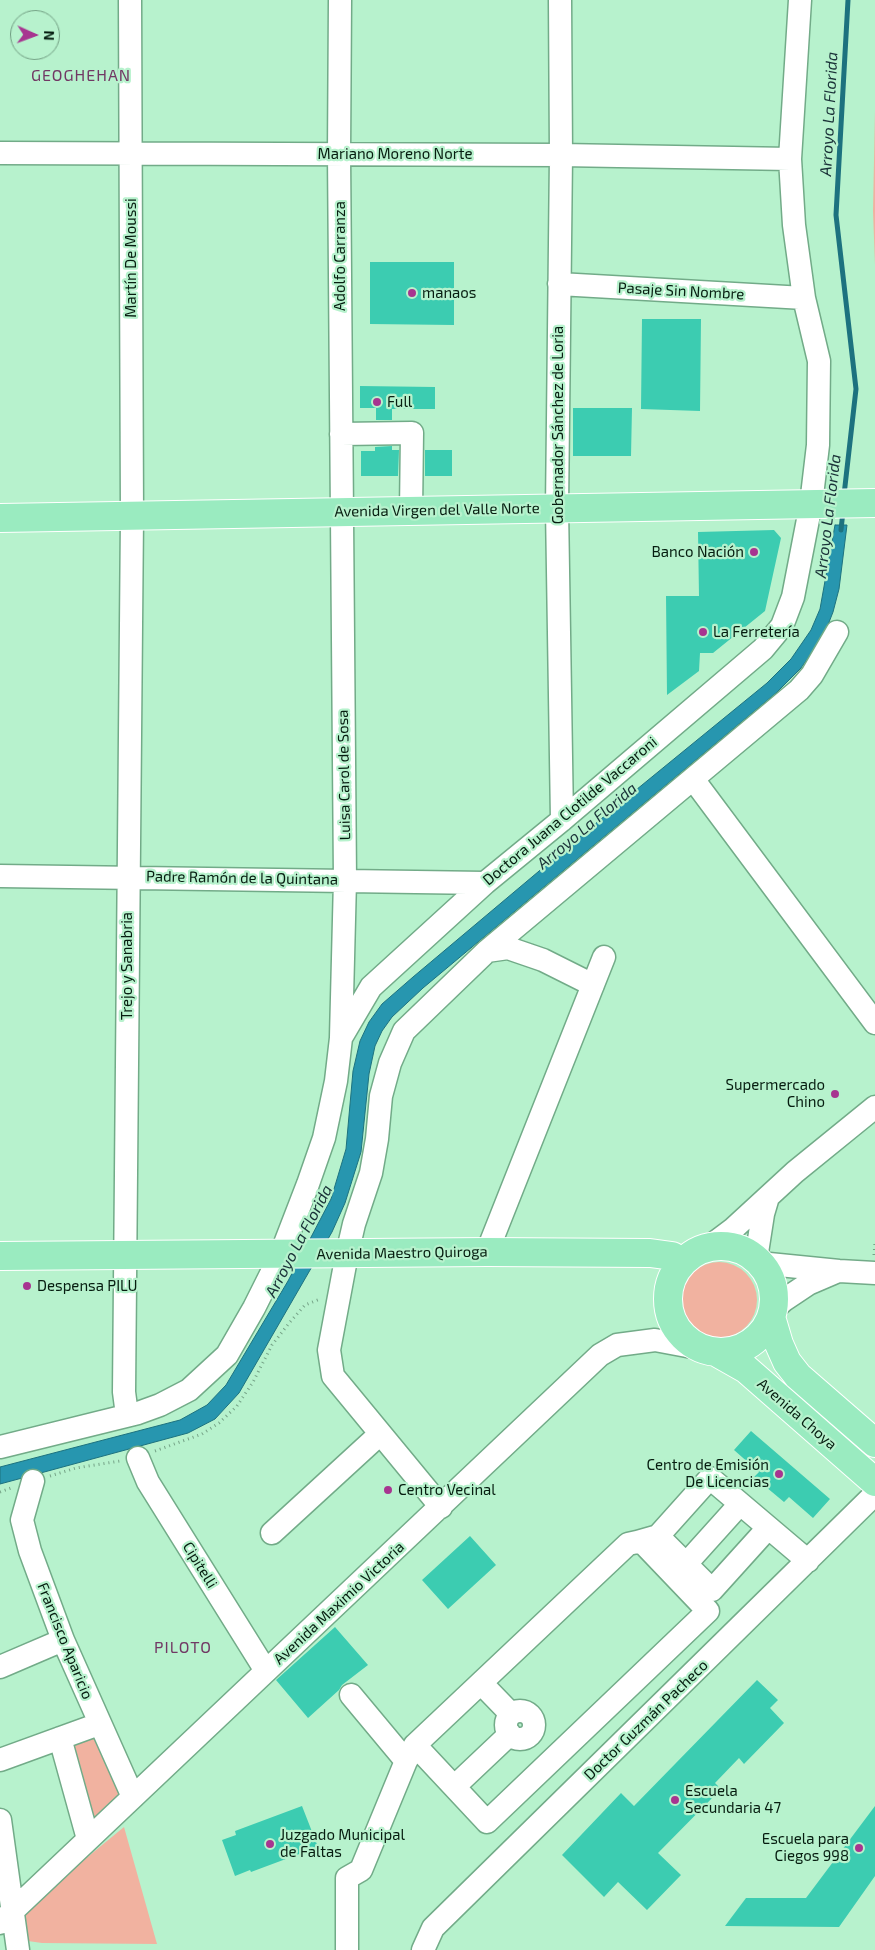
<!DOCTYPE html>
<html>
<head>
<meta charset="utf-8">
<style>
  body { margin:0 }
  #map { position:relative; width:875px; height:1950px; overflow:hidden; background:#b7f2cd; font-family:"Exo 2",sans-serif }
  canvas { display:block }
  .north { position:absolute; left:10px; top:10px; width:50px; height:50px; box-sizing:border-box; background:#b7f2cd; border:1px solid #709d81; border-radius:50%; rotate:92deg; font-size:14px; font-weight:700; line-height:20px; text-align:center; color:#061d10 }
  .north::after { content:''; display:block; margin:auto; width:18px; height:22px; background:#a73590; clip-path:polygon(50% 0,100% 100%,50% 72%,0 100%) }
</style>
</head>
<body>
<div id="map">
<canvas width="875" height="1950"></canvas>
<div class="north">N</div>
</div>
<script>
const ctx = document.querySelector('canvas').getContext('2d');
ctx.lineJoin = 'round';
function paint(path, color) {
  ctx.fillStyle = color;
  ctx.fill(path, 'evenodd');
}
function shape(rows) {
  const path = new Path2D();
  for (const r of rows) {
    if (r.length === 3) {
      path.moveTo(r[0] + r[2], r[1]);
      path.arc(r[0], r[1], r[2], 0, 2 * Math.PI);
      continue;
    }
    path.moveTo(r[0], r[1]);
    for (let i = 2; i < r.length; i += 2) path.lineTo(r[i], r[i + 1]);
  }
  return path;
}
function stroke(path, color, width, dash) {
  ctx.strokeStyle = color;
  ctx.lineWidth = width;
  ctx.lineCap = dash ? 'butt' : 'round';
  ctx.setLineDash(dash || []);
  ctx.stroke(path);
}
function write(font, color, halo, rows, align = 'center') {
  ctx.font = font + ' "Exo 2",sans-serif';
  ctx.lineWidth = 4.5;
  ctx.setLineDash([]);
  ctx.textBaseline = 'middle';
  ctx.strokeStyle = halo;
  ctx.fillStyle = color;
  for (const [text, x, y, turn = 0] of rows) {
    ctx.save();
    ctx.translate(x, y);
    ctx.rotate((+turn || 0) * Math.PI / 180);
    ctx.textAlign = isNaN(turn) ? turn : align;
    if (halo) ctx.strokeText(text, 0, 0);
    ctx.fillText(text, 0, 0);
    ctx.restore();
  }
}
const green = shape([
  [875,110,875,265,873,211],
  [719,1300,38],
  [96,1736,122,1792,96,1820,91,1821,72,1749,74,1743],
  [124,1827,157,1944,42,1943,28,1941,21,1916,28,1906]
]);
const water = shape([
  [835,525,847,525,839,589,833,612,824,635,801,668,776,693,423,988,392,1017,382,1031,375,1046,369,1074,361,1152,345,1203,332,1232,239,1393,215,1419,188,1433,0,1484,0,1467,180,1420,207,1405,226,1385,288,1281,331,1199,346,1149,353,1071,360,1041,369,1022,382,1004,413,977,620,803,767,683,791,659,811,630,820,609,835,525]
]);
const stream = shape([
  [844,495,856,389,836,215,848,0],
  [841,530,843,511]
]);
const building = shape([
  [370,262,454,262,454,325,370,324],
  [642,319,701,319,700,411,641,409],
  [360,386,435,387,435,409,392,409,392,420,376,420,376,408,360,408],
  [573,408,632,408,631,456,573,456],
  [392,446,392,450,399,450,398,476,361,476,361,451,375,451,375,447],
  [425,450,452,450,452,476,425,476],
  [774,530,781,538,765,611,713,653,700,653,699,671,667,695,666,596,699,596,698,532],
  [751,1431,830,1499,813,1518,789,1497,784,1502,754,1477,759,1472,734,1450],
  [470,1536,496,1565,448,1609,422,1580],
  [335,1627,368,1665,342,1685,339,1690,308,1718,276,1680],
  [757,1680,778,1700,770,1708,784,1723,744,1764,739,1758,715,1783,721,1789,658,1853,681,1875,647,1910,618,1882,604,1897,562,1855,621,1793,634,1806],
  [302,1806,318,1847,251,1872,250,1870,235,1876,222,1840,236,1835,235,1831],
  [875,1806,875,1876,839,1927,725,1926,746,1898,806,1898]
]);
const path = shape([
  [874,1255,875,1243],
  [155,1451,202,1434,219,1423,237,1406,253,1382,272,1345,290,1322,305,1305,320,1299],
  [50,1476,76,1468,120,1461],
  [0,1492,11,1488]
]);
const minor = shape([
  [340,0,339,154,345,880,341,1037],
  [560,0,561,155,557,508,562,820],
  [0,153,561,155,790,159],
  [559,284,804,298],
  [341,434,412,433,411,511],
  [693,779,875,1023],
  [0,876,485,883],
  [487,951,508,948,543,960,593,985],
  [709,1247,733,1229,795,1172,875,1107],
  [487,1252,604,957],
  [756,1259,763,1214,768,1197],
  [759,1263,839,1271,875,1273],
  [772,1311,784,1300,808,1284,836,1272],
  [127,1415,124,1392,132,516,130,0],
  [0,1447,138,1413,160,1405,189,1390,227,1355,254,1308,281,1254,308,1184,324,1138,336,1081,341,1038,371,987,485,883,562,820,763,649,782,626,793,597,811,504,818,445,819,361,804,298,794,225,790,159,800,0],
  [138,1458,148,1482,266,1671],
  [33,1481,22,1520,30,1551,63,1640,133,1797],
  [441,1507,333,1376,329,1350,347,1254,354,1224,371,1173,377,1139,381,1096,390,1063,404,1031,487,951,799,690,812,675,837,632],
  [272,1533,380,1434],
  [658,1536,712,1590,768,1528],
  [637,1542,658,1536,710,1478,808,1561],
  [677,1574,740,1504],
  [0,1667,63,1640],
  [481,1683,511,1714],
  [520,1725,14],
  [60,1738,88,1839],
  [0,1760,99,1724],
  [406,1761,415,1745,628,1544,637,1542,644,1544,708,1611,487,1822,415,1745],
  [455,1786,510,1734],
  [0,1820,18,1950],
  [0,1923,600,1355,617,1345,655,1340,703,1349],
  [347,1950,347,1878,361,1870,406,1761,351,1695],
  [423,1950,433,1928,875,1494]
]);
const major = shape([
  [0,518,875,503],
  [721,1299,53],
  [0,1256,487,1252,650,1253,672,1256,683,1262],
  [771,1317,779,1344,787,1362,798,1376,875,1443],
  [716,1352,746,1369,875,1482]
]);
const markers = [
  [412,293,5,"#a73590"],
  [377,402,5,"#a73590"],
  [754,552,5,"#a73590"],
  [703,632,5,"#a73590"],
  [835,1094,5,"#a73590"],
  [27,1286,5,"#a73590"],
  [779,1474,5,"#a73590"],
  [388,1490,5,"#a73590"],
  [675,1800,5,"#a73590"],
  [270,1844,5,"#a73590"],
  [859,1848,5,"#a73590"]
];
const streetNames = [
  ["Mariano Moreno Norte",395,154],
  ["Adolfo Carranza",340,256,-90],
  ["Martín De Moussi",131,258,-90],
  ["Pasaje Sin Nombre",681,291,3],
  ["Gobernador Sánchez de Loria",558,425,-90],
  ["Avenida Virgen del Valle Norte",437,510,-1],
  ["Luisa Carol de Sosa",344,775,-91],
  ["Doctora Juana Clotilde Vaccaroni",570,811,-40],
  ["Padre Ramón de la Quintana",242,878,1],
  ["Trejo y Sanabria",127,966,-90],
  ["Avenida Maestro Quiroga",402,1253,-1],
  ["Avenida Choya",797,1414,41],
  ["Cipitelli",200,1565,58],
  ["Avenida Maximio Victoria",339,1603,-43],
  ["Francisco Aparicio",65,1641,68],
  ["Doctor Guzmán Pacheco",646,1720,-44]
];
const poiNames = [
  ["manaos",422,293],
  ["Full",387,402],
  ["Banco Nación",744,552,"right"],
  ["La Ferretería",713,632],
  ["Supermercado",825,1085,"right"],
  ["Chino",825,1102,"right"],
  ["Despensa PILU",37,1286],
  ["Centro de Emisión",769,1465,"right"],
  ["De Licencias",769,1482,"right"],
  ["Centro Vecinal",398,1490],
  ["Escuela",685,1791],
  ["Secundaria 47",685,1808],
  ["Juzgado Municipal",280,1835],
  ["de Faltas",280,1852],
  ["Escuela para",849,1839,"right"],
  ["Ciegos 998",849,1856,"right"]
];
const neighbourhoodNames = [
  ["GEOGHEHAN",81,76],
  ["PILOTO",183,1648]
];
const waterNames = [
  ["Arroyo La Florida",829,114,-87],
  ["Arroyo La Florida",828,516,-83],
  ["Arroyo La Florida",587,826,-40],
  ["Arroyo La Florida",299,1241,-62]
];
paint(green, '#f1b2a0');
paint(water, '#2796af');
stroke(water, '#1d727f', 1);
stroke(stream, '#1d727f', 5);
paint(building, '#3cccb1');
stroke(minor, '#72ab88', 25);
stroke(major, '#fff', 30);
stroke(path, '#75a387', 3, [1, 4]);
stroke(minor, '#fff', 22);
stroke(major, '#9aebc0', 28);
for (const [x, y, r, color] of markers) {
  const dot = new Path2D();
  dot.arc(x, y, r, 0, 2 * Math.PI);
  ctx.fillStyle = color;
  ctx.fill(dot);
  stroke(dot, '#b7f2cd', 2);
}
write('15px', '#061d10', '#b7f2cd', streetNames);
write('15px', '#061d10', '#b7f2cd', poiNames, 'left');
ctx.letterSpacing = '1px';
write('16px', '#713864', '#b7f2cd', neighbourhoodNames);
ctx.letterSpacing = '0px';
write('italic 16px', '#1a3238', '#b7f2cd', waterNames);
</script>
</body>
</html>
